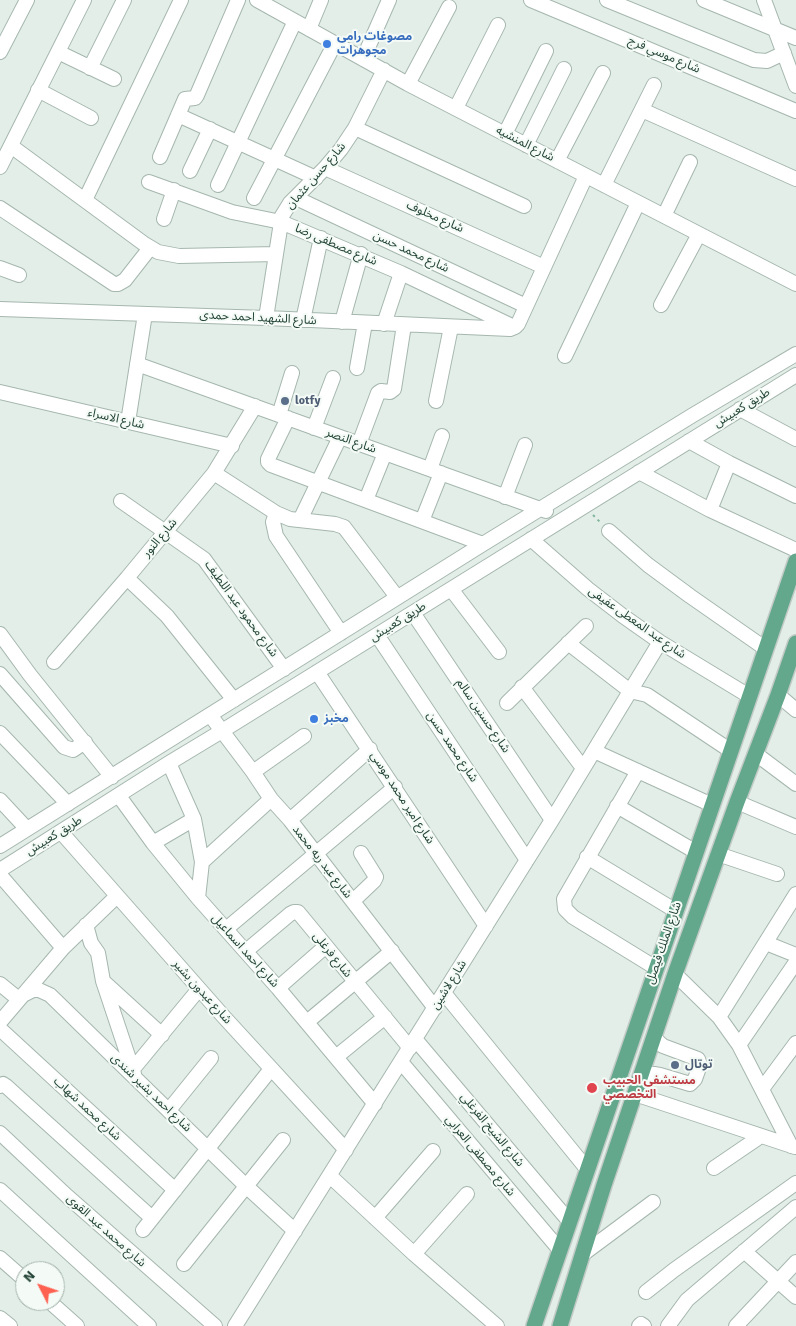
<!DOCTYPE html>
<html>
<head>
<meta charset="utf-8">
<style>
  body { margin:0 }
  #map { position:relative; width:796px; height:1326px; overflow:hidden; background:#e3eee8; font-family:Signika,sans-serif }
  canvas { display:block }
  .north { position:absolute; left:15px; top:1261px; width:50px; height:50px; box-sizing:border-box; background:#f4faf6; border:1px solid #a0b0a8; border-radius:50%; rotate:311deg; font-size:14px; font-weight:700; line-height:20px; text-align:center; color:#214234 }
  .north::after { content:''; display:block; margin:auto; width:18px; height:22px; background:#ff6151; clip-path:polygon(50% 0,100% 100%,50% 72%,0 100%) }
</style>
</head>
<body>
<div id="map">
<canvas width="796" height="1326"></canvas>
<div class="north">N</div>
</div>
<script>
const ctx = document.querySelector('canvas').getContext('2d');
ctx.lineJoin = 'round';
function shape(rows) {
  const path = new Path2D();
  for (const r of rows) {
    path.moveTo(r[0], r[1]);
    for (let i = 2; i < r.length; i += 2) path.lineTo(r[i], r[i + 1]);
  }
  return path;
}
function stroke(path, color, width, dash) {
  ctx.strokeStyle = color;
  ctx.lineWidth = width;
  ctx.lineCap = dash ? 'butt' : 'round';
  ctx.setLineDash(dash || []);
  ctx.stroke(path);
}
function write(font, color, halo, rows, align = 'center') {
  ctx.font = font + ' Signika,"Noto Sans Arabic",sans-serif';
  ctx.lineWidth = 4;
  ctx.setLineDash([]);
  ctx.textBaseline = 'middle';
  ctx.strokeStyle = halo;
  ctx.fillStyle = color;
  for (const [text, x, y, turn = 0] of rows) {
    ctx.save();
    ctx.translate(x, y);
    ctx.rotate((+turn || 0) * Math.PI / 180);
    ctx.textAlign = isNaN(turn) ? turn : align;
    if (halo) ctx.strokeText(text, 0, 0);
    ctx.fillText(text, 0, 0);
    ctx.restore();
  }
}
const path = shape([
  [593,515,600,522]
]);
const minor = shape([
  [257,0,408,84,796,284],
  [531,0,796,111],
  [607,0,754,60,767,61,784,53],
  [704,0,796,38],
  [764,0,796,86],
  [309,29,321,0],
  [0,52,27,0],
  [58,52,114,79],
  [363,59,389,0],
  [90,68,124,0],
  [408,84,449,7],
  [38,90,91,118],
  [456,108,498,25],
  [642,110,796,179],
  [178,115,316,178],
  [355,128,524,206],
  [505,134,546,51],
  [526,145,564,69],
  [11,146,143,243,158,252,179,256,276,254],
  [160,157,185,99,195,98,197,95,238,0],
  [557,161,603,73],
  [0,167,84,0],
  [325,168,544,267],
  [190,171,210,129],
  [149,182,232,212,281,222,401,273,514,327],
  [218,185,295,21],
  [604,185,654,85],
  [254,198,335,43],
  [296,198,526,306],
  [85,200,181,0],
  [0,208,114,284,118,284,125,280,150,248],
  [664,216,690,162],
  [164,219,174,190],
  [0,268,19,275],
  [661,305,699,234],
  [0,309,266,318,510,329,515,327],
  [266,318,282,216,290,203,325,168,341,149,355,128,384,70],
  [303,320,321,238],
  [342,322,361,254],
  [384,324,401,273],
  [515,327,518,324,586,176],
  [565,356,638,203],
  [137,364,546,511],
  [357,368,365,323],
  [0,392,232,446],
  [436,401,451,327],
  [740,409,796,439],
  [279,415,292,373],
  [288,418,268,459,268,462,271,465,483,544],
  [128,422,145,314],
  [314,428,333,378],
  [689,441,729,463,796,496],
  [359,444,378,393,381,391,390,392,394,389,404,325],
  [430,469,442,436],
  [639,472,710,510,796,550],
  [214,473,276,513,290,519,335,524,344,527,397,597],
  [505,497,525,445],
  [366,500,385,453],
  [121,501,204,559,284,669],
  [710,510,729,463],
  [276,513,273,522,276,536,341,633],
  [300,520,340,437],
  [422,521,441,473],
  [609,531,648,565,690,596,766,649],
  [531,539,588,589,623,616,660,642,749,696],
  [127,578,167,616,234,700],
  [451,589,499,652],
  [413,613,552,820],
  [0,634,30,675,112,777],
  [377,635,527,860],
  [568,643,630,691,647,695,731,751],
  [54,662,127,578,214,473,255,406],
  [317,672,486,926],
  [0,674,64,747,73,750,85,742],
  [522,687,583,768],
  [778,695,796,710],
  [507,703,586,626],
  [210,715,253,772,271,799,290,820,435,1008],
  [0,733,68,804],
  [594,751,712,805],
  [756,754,796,784],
  [169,763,194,819,202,862,198,898],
  [638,771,564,899,565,909,573,917,656,968],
  [253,772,304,736],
  [119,796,153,843,198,898,278,988,375,1104],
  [0,800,27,829],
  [737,802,796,827],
  [617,806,696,852],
  [290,820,370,749],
  [61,832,224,1017,346,1150],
  [153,843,194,819],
  [0,846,483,544,693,415,796,354],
  [718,854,777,874],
  [587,857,676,911],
  [202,862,271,799],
  [0,870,169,763,222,731,796,375],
  [0,875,63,948],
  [353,901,374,881,376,877,361,853],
  [86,925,91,943,98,953,103,981,134,1074],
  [226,929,395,787],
  [766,943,796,955],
  [246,951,290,914,294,912,298,912,410,1048],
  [675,974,719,1017,739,1045,791,1146],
  [105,983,162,1035],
  [0,984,16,997,19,997,33,990,39,990,50,995,246,1186,295,1231],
  [278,988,326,946],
  [444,993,587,1169],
  [719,1017,796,894],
  [0,1022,63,948,117,896],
  [307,1022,392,951],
  [0,1029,175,1190],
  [415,1039,569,1221],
  [739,1045,796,962],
  [336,1057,385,1017],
  [401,1062,559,1249],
  [133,1069,199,989],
  [641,1076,654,1074,660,1075,690,1084,695,1079,700,1065,698,1059,663,1046,654,1038],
  [0,1086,3,1084,6,1086,152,1218],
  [762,1089,796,1043],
  [635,1094,795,1147],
  [169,1110,211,1058],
  [0,1133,67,1196,215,1326],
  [714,1168,761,1136],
  [330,1176,414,1254,497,1326],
  [0,1190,149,1326],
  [375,1218,433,1151],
  [143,1230,271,1069],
  [744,1251,796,1297],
  [414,1254,467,1194],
  [583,1254,653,1202],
  [0,1258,25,1280],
  [184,1264,283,1140],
  [646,1292,674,1270,796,1183],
  [49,1301,77,1326],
  [0,1318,10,1326],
  [235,1326,552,820,660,642],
  [639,1326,641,1324,644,1326],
  [668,1326,687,1300,796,1207],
  [736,1326,796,1262]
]);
const major = shape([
  [534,1326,796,561],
  [560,1326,604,1185,675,974,737,802,778,695,796,643]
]);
const markers = [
  [327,44,5,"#3f7fe0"],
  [285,401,5,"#5c6f8a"],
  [314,719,5,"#3f7fe0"],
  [675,1065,5,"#5c6f8a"],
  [592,1088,6,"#e0444e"]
];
const shopNames = [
  ["مصوغات رامى",337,37],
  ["مجوهرات",337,51],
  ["مخبز",324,719]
];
const streetNames = [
  ["شارع موسي فرج",664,55,23],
  ["شارع المنشيه",525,144,27],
  ["شارع حسن عثمان",316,176,-49],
  ["شارع مخلوف",435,217,24],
  ["شارع مصطفى رضا",336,245,23],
  ["شارع محمد حسن",411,252,25],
  ["شارع الشهيد احمد حمدى",258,318,3],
  ["طريق كعبيش",742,408,-32],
  ["شارع الاسراء",116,419,13],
  ["شارع النصر",351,441,20],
  ["شارع النور",160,538,-50],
  ["شارع محمود عبد اللطيف",241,609,54],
  ["طريق كعبيش",398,622,-32],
  ["شارع عبد المعطى عفيفى",637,623,35],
  ["شارع حسنين سالم",483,716,56],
  ["شارع محمد حسن",452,747,56],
  ["شارع امير محمد موسي",402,798,57],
  ["طريق كعبيش",54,836,-32],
  ["شارع عبد ريه محمد",322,862,52],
  ["شارع الملك فيصل",664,943,-71],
  ["شارع احمد اسماعيل",245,951,48],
  ["شارع فرغلى",332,955,51],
  ["شارع لاشين",449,985,-58],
  ["شارع عبدون بشير",202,992,48],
  ["شارع احمد بشير شندى",151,1093,44],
  ["شارع محمد شهاب",87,1109,43],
  ["شارع الشيخ الفرغلي",492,1130,50],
  ["شارع مصطفى العرابي",480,1156,50],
  ["شارع محمد عبد القوى",106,1231,42]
];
const serviceNames = [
  ["lotfy",295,401],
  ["توتال",685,1065]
];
const healthNames = [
  ["مستشفى الحبيب",603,1081],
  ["التخصصي",603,1095]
];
stroke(minor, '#a5b7ae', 16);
stroke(major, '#c1cac6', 18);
stroke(path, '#80b59d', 2, [2.5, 4]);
stroke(minor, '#fff', 14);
stroke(major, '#63a88c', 15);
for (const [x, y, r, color] of markers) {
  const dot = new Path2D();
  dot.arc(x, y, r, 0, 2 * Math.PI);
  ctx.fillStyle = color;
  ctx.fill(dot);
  stroke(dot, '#f4faf6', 2);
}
write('bold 12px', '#366cbe', '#f4faf6', shopNames, 'left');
write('12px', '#214234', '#f4faf6', streetNames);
write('bold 12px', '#4e5e75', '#f4faf6', serviceNames, 'left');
write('bold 12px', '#be3a42', '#f4faf6', healthNames, 'left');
</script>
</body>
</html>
